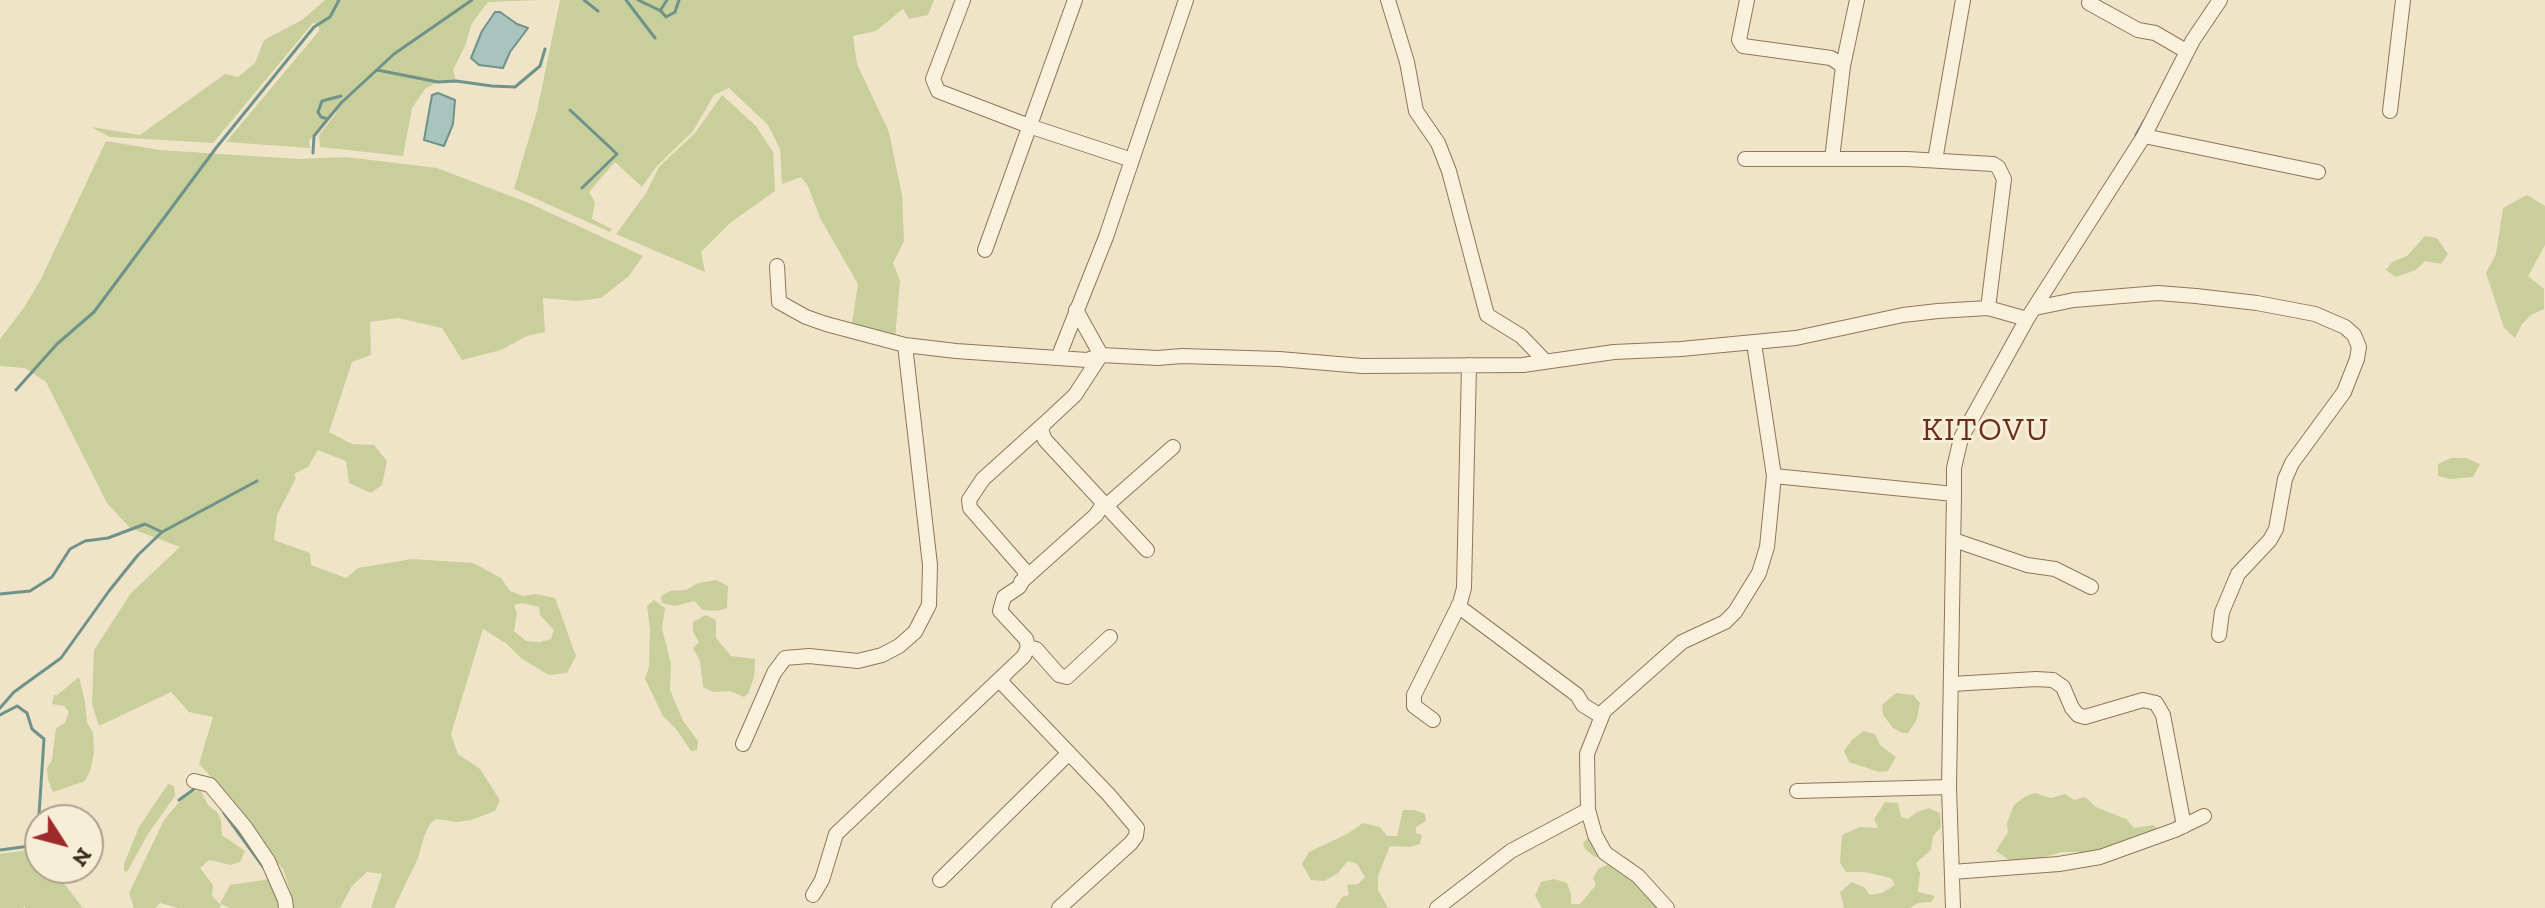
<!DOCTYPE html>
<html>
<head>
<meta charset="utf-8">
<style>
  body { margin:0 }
  #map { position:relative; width:2545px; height:908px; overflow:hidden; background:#f0e4c8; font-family:"Zilla Slab",serif }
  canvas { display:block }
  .north { position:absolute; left:24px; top:804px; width:80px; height:80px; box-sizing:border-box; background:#f7eed8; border:2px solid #ada18e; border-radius:50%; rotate:126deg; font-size:22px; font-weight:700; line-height:32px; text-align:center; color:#3d2e20 }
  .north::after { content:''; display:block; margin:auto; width:28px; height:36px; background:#9e2a2b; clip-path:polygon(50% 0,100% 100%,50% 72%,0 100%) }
</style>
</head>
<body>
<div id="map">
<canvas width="2545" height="908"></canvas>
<div class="north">N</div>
</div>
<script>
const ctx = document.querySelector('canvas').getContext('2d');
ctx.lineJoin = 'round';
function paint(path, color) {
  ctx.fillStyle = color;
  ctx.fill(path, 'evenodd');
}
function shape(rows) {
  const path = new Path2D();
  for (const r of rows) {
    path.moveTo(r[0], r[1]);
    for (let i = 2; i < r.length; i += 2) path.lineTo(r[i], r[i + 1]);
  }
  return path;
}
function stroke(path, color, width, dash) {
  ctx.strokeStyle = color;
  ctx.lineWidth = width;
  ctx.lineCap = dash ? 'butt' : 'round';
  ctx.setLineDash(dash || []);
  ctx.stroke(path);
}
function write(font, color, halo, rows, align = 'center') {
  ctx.font = font + ' "Zilla Slab",serif';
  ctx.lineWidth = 6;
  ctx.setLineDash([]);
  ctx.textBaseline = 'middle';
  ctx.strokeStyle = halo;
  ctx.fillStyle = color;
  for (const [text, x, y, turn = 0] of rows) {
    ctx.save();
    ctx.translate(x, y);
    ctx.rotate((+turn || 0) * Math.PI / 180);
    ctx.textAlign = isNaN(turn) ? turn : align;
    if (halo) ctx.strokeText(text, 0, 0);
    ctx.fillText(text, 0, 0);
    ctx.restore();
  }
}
const green = shape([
  [325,0,541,0,488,2,472,23,465,46,453,70,456,81,438,82,425,89,412,108,403,156,320,147,319,135,337,112,335,111,309,141,310,148,226,142,319,31,319,24,313,23,213,143,110,137,91,127,140,135,225,74,238,77,255,63,264,40,302,20],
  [560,0,934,0,928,15,909,19,903,9,876,31,853,36,857,64,889,132,902,195,904,241,893,263,900,281,895,339,851,329,858,284,820,218,808,186,801,177,782,184,780,149,768,125,729,88,714,95,693,131,656,167,642,187,615,162,589,192,595,202,592,219,612,229,610,232,514,189,537,111],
  [722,95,756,126,773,152,775,191,730,223,701,252,705,272,616,234,646,193,659,167,695,133],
  [106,141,160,150,297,159,346,157,437,168,529,203,643,256,629,276,601,298,577,301,543,298,545,332,527,336,501,350,462,360,442,328,398,318,370,322,371,355,352,362,329,432,352,444,374,445,387,461,382,485,371,493,349,483,346,461,318,450,308,467,294,474,296,478,277,515,274,540,310,553,311,565,346,578,358,568,412,559,473,563,501,578,510,591,523,596,536,594,555,598,576,656,567,673,549,675,522,659,507,644,483,629,451,734,458,754,480,769,500,800,495,811,471,820,457,822,436,819,430,824,424,837,418,858,394,908,371,908,382,874,367,872,352,886,340,908,291,908,291,894,283,869,269,854,231,798,199,764,213,717,189,712,171,692,99,726,92,704,94,650,131,593,180,547,130,528,107,503,46,382,25,368,0,366,0,339,23,309,40,281],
  [522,603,539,607,540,615,554,630,551,639,540,642,526,641,514,631,517,613,514,605],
  [2527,195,2545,206,2545,245,2528,276,2544,289,2544,309,2531,315,2522,324,2515,338,2504,328,2486,273,2496,254,2503,208],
  [2425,236,2437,238,2448,254,2441,264,2425,261,2416,270,2396,277,2386,270,2392,262,2407,256],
  [2466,458,2480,464,2473,477,2450,479,2438,476,2438,464,2451,458],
  [716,580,728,586,727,608,718,611,703,610,694,601,675,606,662,603,661,596,670,591,686,590,698,583],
  [654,600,665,608,662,629,671,664,670,690,683,721,698,741,697,750,691,751,677,730,663,716,645,679,649,667,650,630,647,606],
  [706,615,716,620,716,638,731,656,755,659,754,677,748,694,744,697,730,691,713,692,703,687,700,661,693,648,699,642,693,632,693,622],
  [79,677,85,702,87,722,93,733,94,754,90,771,85,781,53,792,48,780,47,768,52,760,56,728,65,723,69,712,64,706,52,704,54,694,56,696],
  [1896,693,1913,695,1920,703,1917,719,1908,733,1902,733,1893,728,1883,715,1882,705],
  [1863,731,1875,734,1880,745,1896,757,1888,771,1879,772,1849,762,1844,751,1852,740],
  [168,784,174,786,175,796,148,834,127,872,124,871,124,864,139,827],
  [200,790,208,805,218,813,221,821,222,835,245,851,240,862,231,865,209,860,200,868,213,885,212,896,220,904,230,885,270,879,280,908,230,908,221,904,220,908,178,908,160,903,155,908,134,908,129,893,164,820,186,794],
  [2035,793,2051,798,2065,794,2074,800,2085,797,2096,807,2126,819,2134,828,2154,825,2159,831,2102,852,2062,852,2033,860,2009,860,1996,851,2008,832,2007,823,2014,805,2026,796],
  [1885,802,1898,803,1901,817,1908,819,1917,812,1929,808,1940,813,1941,827,1933,836,1931,850,1916,863,1920,873,1918,892,1935,896,1931,902,1918,903,1910,908,1844,908,1840,892,1852,882,1865,888,1870,895,1882,893,1895,885,1891,878,1865,872,1846,872,1840,863,1842,835,1860,827,1878,828,1874,819],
  [1403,810,1414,810,1425,814,1426,821,1416,827,1416,833,1422,835,1420,844,1410,847,1390,846,1378,876,1378,890,1388,908,1335,908,1342,897,1349,895,1347,885,1358,884,1365,877,1357,864,1348,861,1337,874,1324,881,1311,880,1302,864,1309,852,1347,834,1363,823,1380,827,1387,836,1397,836],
  [1589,837,1617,857,1624,856,1643,870,1657,887,1657,908,1542,908,1535,896,1541,882,1554,879,1567,883,1571,894,1571,904,1580,904,1596,885,1593,878,1599,868,1607,865,1607,858,1595,857,1585,849,1583,843],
  [40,842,40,868,52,868,83,908,25,908,25,905,23,908,0,908,0,854,22,851]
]);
const water = shape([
  [495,12,500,12,517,24,528,28,510,52,503,68,479,65,471,58,482,31,495,12],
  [438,93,455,100,453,124,444,146,424,140,432,95,438,93]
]);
const stream = shape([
  [584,0,598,11],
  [626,0,655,38],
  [638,0,661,11,666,17,675,12,679,0],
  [660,11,667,0],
  [377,70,438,82,456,81,492,86,515,87,540,66,545,49],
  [570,110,617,154,582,188],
  [328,119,321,117,318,112,322,101,341,96],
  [2136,135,2144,121],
  [313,153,314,136,341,103,394,54,472,0],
  [16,390,57,344,94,312,216,148,314,27,330,17,339,0],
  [0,594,30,591,52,577,70,549,85,541,108,538,145,524,162,532],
  [0,708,14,692,61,658,109,591,138,555,162,532,257,481],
  [0,715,17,706,27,713,32,729,44,739,37,845,0,850],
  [179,800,197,787],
  [224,813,264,868]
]);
const minor = shape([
  [963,0,933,79,938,91,1029,126,1132,160],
  [1388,0,1407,62,1416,111,1438,143,1449,171,1487,315,1521,336,1545,361],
  [1747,0,1739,40,1743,46,1831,58,1843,66,1832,159],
  [2089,3,2138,30,2155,33,2186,51],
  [1843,66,1857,0],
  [2390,111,2403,0],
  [2144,136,2318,172],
  [1745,159,1907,159,1993,164,1998,167,2004,179,1988,308],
  [1935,160,1963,0],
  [985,250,1075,0],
  [777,266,779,302,806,317,826,324,905,345,956,351,1058,358,1087,360,1101,355,1158,358,1182,356,1279,359,1362,366,1523,365,1614,352,1681,349,1796,338,1903,315,1938,311,1988,308,2027,319],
  [2035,308,2074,300,2158,293,2196,296,2257,303,2315,314,2345,327,2354,335,2359,347,2357,359,2344,392,2292,463,2285,479,2276,529,2270,540,2238,574,2222,612,2219,635],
  [1076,310,1101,355,1075,395,1044,424,1041,430,1045,440,1147,550],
  [1058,358,1106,237,1186,0],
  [1774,476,1954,494],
  [1106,506,1173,447],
  [1954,540,2027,565,2055,569,2091,587],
  [1021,582,1096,515,1102,506,1101,501],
  [1458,606,1577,695,1583,705,1601,716],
  [1028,647,1036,649,1059,675,1067,677,1110,637],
  [1004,675,1002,683,1109,795,1137,828,1136,836,1131,843,1059,908],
  [1952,684,2036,679,2053,680,2063,687,2072,708,2078,715,2085,717,2143,700,2156,703,2163,715,2184,826],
  [1433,720,1414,706,1414,695,1460,603,1464,588,1469,365],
  [743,744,774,673,785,658,809,656,858,661,882,655,899,646,915,632,929,605,930,565,905,345],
  [194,781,210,785,245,827,268,861,285,900,286,908],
  [1797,791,1949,787],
  [1952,872,2059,864,2100,857,2175,830,2204,816],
  [940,880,1069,753],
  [813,895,822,880,836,834,1024,656,1028,647,1026,639,1000,611,1004,597,1019,587,1025,577,1025,571,970,508,969,500,983,479,1044,424],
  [1437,908,1511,851,1588,810],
  [1667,908,1638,876,1605,853,1595,835,1588,810,1587,754,1604,711,1682,642,1725,622,1735,612,1759,573,1767,547,1774,476,1754,343],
  [1953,908,1949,787,1954,494,1954,468,1961,438,2027,319,2144,136,2193,40,2220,0]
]);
const quarterNames = [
  ["KITOVU",1986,431]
];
paint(green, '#c9cf9b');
paint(water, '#a9c4bc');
stroke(water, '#6f938a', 2);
stroke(stream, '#6f938a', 3);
stroke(minor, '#8d765c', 16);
stroke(minor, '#faf1dc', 14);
ctx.letterSpacing = '2px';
write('32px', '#6b2e1e', '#f7eed8', quarterNames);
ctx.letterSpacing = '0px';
</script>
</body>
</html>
